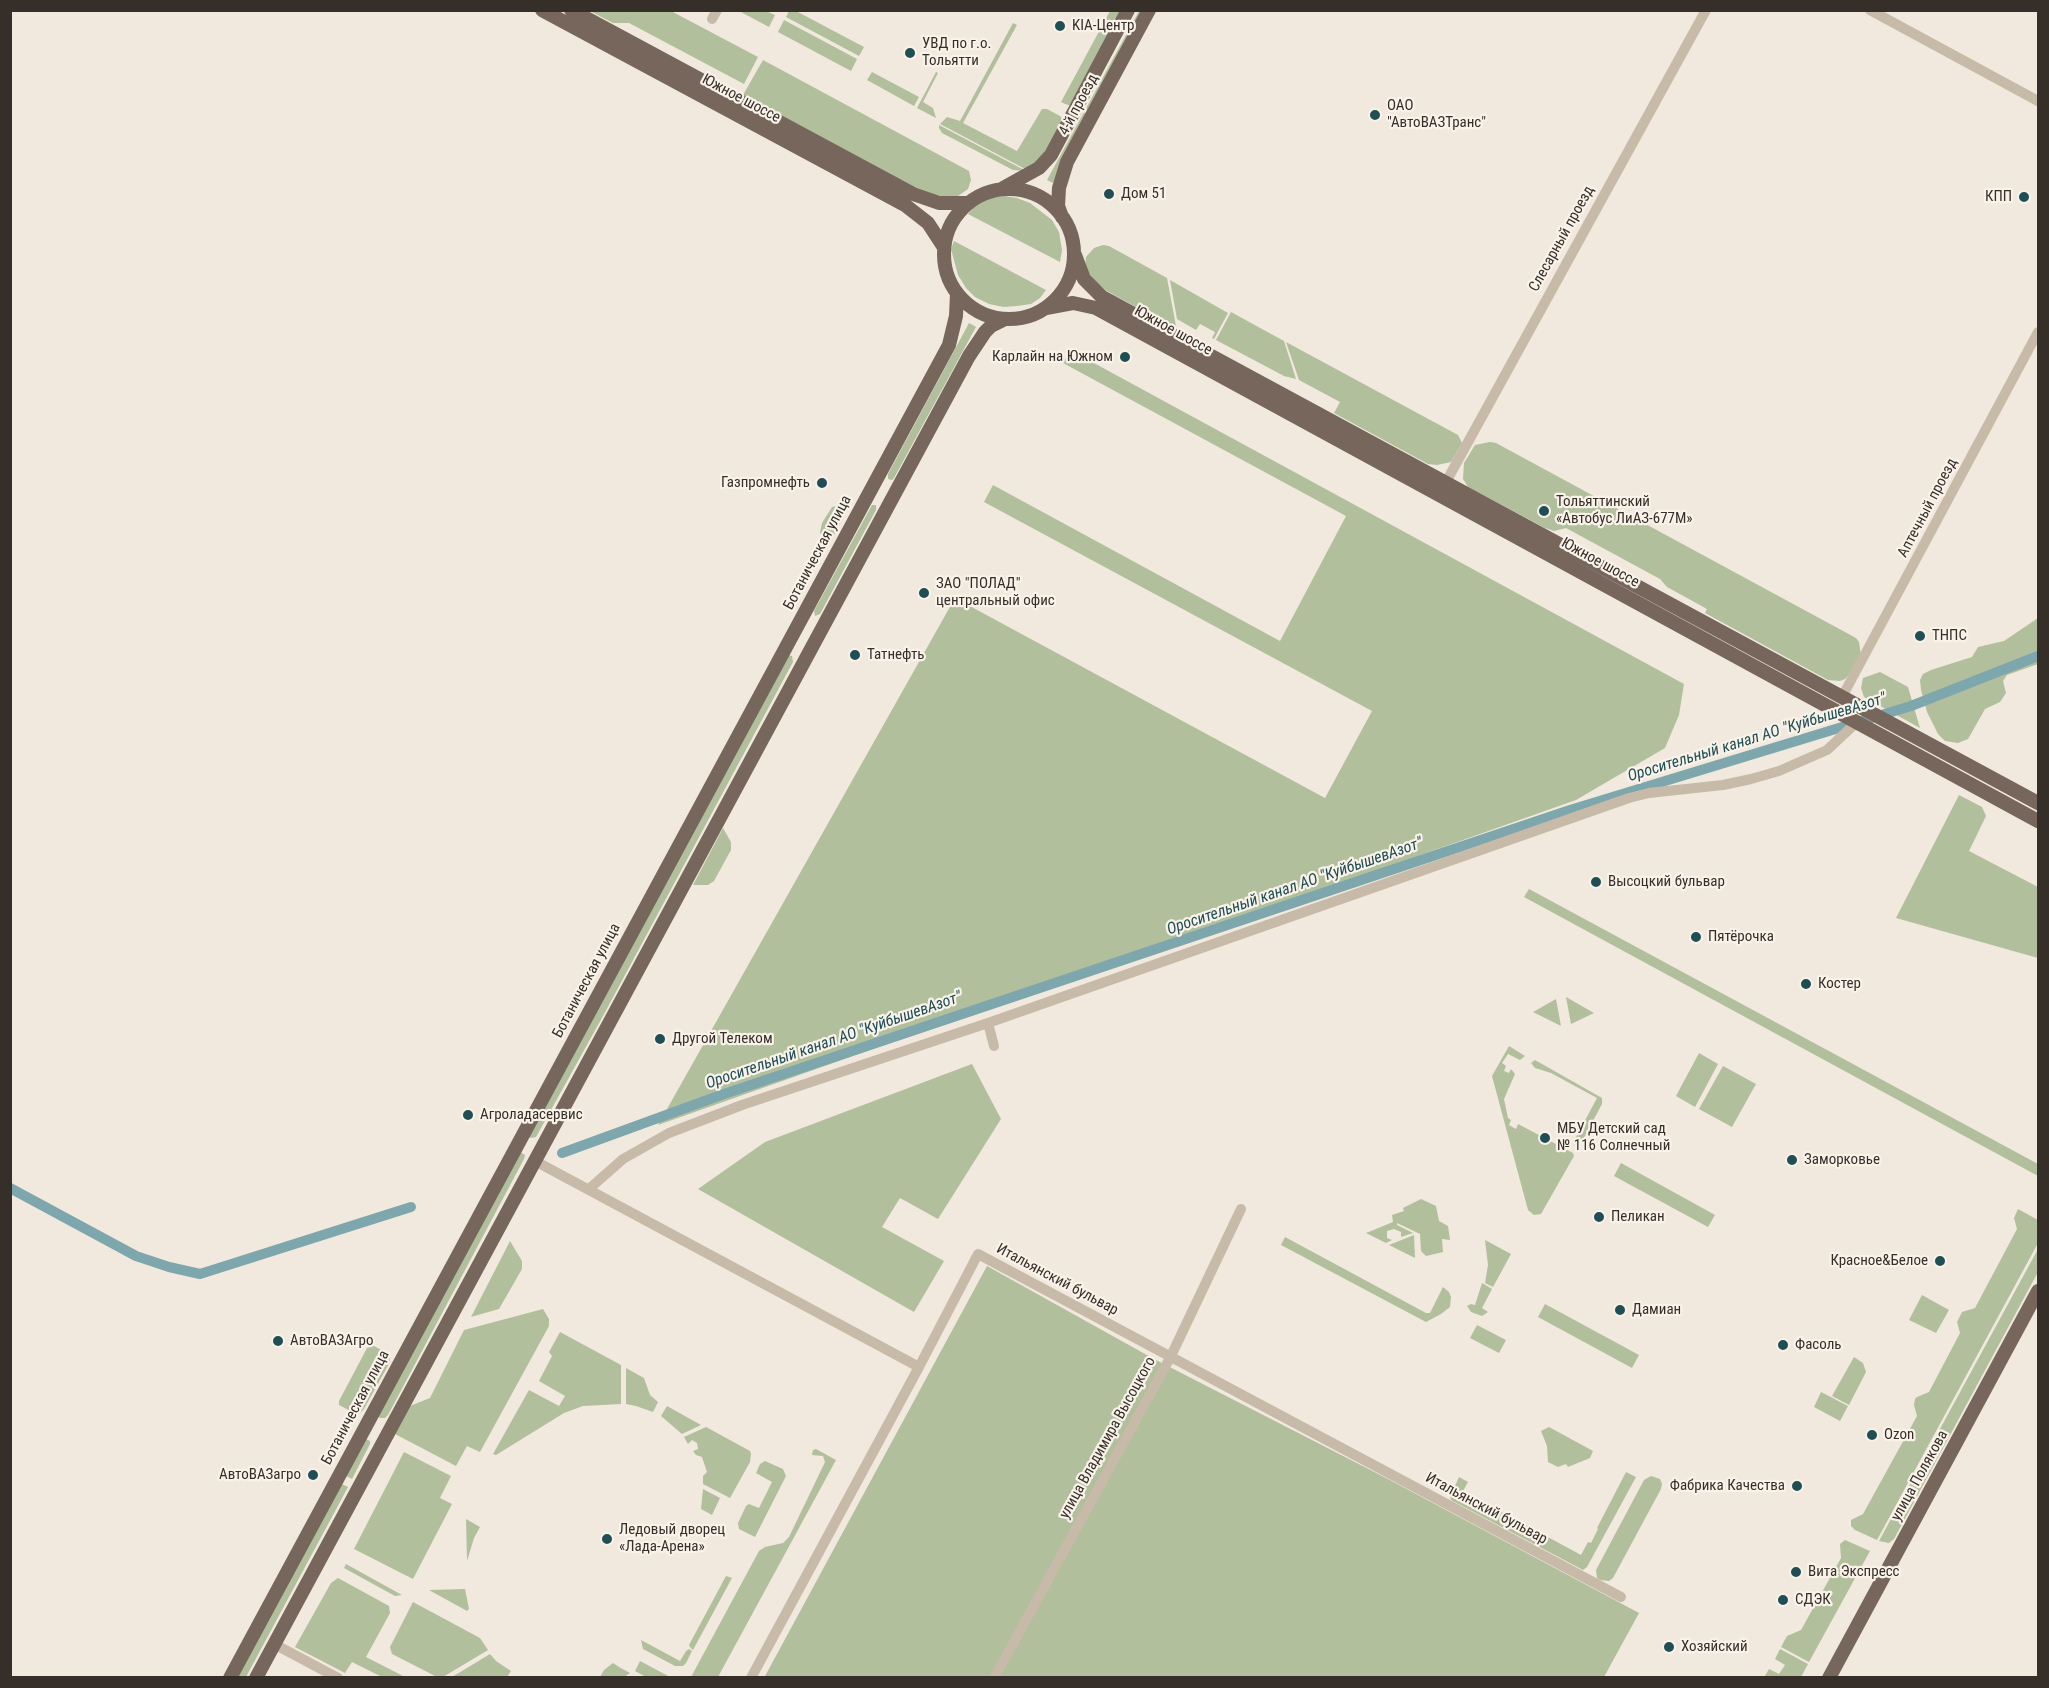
<!DOCTYPE html>
<html>
<head>
<meta charset="utf-8">
<style>
  body { margin:0 }
  #map { position:relative; width:2049px; height:1688px; overflow:hidden; background:#f1e9dd; font-family:"Roboto Condensed",sans-serif }
  canvas { display:block }
  .frame { position:absolute; inset:0; border:12px solid #362e29; pointer-events:none }
</style>
</head>
<body>
<div id="map">
<canvas width="2049" height="1688"></canvas>
<div class="frame"></div>
</div>
<script>
const ctx = document.querySelector('canvas').getContext('2d');
ctx.lineJoin = 'round';
function paint(path, color) {
  ctx.fillStyle = color;
  ctx.fill(path, 'evenodd');
}
function shape(rows) {
  const path = new Path2D();
  for (const r of rows) {
    if (r.length === 3) {
      path.moveTo(r[0] + r[2], r[1]);
      path.arc(r[0], r[1], r[2], 0, 2 * Math.PI);
      continue;
    }
    path.moveTo(r[0], r[1]);
    for (let i = 2; i < r.length; i += 2) path.lineTo(r[i], r[i + 1]);
  }
  return path;
}
function stroke(path, color, width, dash) {
  ctx.strokeStyle = color;
  ctx.lineWidth = width;
  ctx.lineCap = dash ? 'butt' : 'round';
  ctx.setLineDash(dash || []);
  ctx.stroke(path);
}
function write(font, color, halo, rows, align = 'center') {
  ctx.font = font + ' "Roboto Condensed",sans-serif';
  ctx.lineWidth = 4.5;
  ctx.setLineDash([]);
  ctx.textBaseline = 'middle';
  ctx.strokeStyle = halo;
  ctx.fillStyle = color;
  for (const [text, x, y, turn = 0] of rows) {
    ctx.save();
    ctx.translate(x, y);
    ctx.rotate((+turn || 0) * Math.PI / 180);
    ctx.textAlign = isNaN(turn) ? turn : align;
    if (halo) ctx.strokeText(text, 0, 0);
    ctx.fillText(text, 0, 0);
    ctx.restore();
  }
}
const green = shape([
  [590,11,671,11,758,57,744,84,629,23,613,23],
  [739,11,766,11,775,15,769,27],
  [789,11,796,11,864,47,859,56,786,17],
  [1110,11,1126,11,1072,106,1065,104,1061,102],
  [1139,11,1146,11,1053,183,1047,180],
  [784,20,857,59,851,71,778,32],
  [1013,23,1017,25,963,123,1017,151,1042,109,1047,109,1060,116,1063,119,1049,154,1027,170,940,124,947,117,960,121],
  [763,60,969,171,971,180,968,189,958,196,952,198,927,194,743,95],
  [872,72,919,97,914,106,867,80],
  [936,72,938,73,923,102,933,108,936,118,917,108],
  [939,125,1026,171,1013,170,942,133,939,128],
  [1004,196,1017,198,1030,203,1052,220,1059,232,1062,250,1060,262,968,214,978,203,991,198],
  [954,241,1046,290,1040,298,1031,304,1017,306,1004,307,989,304,975,297,966,288,958,275,951,249],
  [1103,245,1109,246,1167,278,1176,326,1169,325,1107,291,1093,280,1085,267,1086,257,1094,248],
  [1170,280,1228,313,1214,339,1212,338,1215,332,1200,324,1196,330,1177,319],
  [1231,312,1284,341,1296,379,1284,376,1216,340],
  [969,323,976,327,894,478,892,480,888,479,888,474],
  [1286,342,1458,435,1462,443,1451,462,1437,465,1428,464,1334,413,1340,402,1299,380],
  [1070,350,1684,684,1679,715,1665,748,1576,800,658,1125,955,598,1325,798,1372,711,984,502,993,485,1280,641,1346,516,1063,363],
  [1490,442,1496,443,1856,638,1859,642,1861,656,1852,671,1845,679,1840,681,1828,680,1705,613,1707,609,1667,587,1660,579,1566,528,1554,531,1545,528,1468,487,1463,479,1464,463,1475,445],
  [851,503,826,550,820,532,822,523,832,507],
  [872,505,876,505,876,510,820,614,815,616,814,611],
  [2038,618,2038,664,2007,675,2003,681,2006,693,2000,702,1985,709,1968,739,1958,743,1945,741,1938,734,1927,712,1921,690,1920,680,1923,674,1931,670,1972,657,1978,647,2004,641],
  [788,655,792,656,793,662,603,1016,536,1137,530,1138,528,1136],
  [1880,672,1908,687,1920,728,1864,697,1861,688,1863,678],
  [1959,795,1982,807,1986,816,1969,851,2038,887,2038,958,1896,918],
  [723,828,731,842,731,850,714,881,708,885,693,885],
  [1529,889,2038,1164,2038,1176,1524,897],
  [1566,997,1594,1013,1571,1024],
  [1556,999,1561,1026,1533,1012],
  [1509,1046,1525,1056,1520,1060,1508,1054,1502,1063,1506,1066,1504,1071,1509,1073,1511,1069,1515,1074,1504,1099,1508,1118,1511,1120,1509,1125,1516,1129,1518,1124,1573,1153,1574,1156,1541,1214,1534,1215,1528,1210,1492,1076],
  [1699,1053,1718,1064,1695,1107,1676,1096],
  [1535,1060,1602,1098,1602,1104,1580,1145,1575,1147,1574,1141,1597,1098,1551,1073,1535,1068,1531,1063],
  [972,1064,1001,1119,938,1219,900,1198,882,1227,944,1261,914,1312,698,1189,765,1142],
  [1723,1066,1756,1084,1732,1127,1699,1109],
  [520,1152,525,1155,524,1159,388,1415,385,1418,380,1418,378,1416],
  [1621,1163,1715,1215,1708,1227,1614,1176],
  [1421,1199,1436,1206,1439,1221,1448,1226,1450,1240,1442,1239,1443,1252,1426,1256,1421,1251,1420,1234,1397,1223,1397,1225,1413,1233,1401,1237,1401,1232,1394,1229,1387,1231,1387,1238,1392,1240,1386,1243,1366,1233,1393,1222,1392,1215,1404,1211,1403,1208],
  [2018,1209,2038,1220,2038,1243,1877,1540,1855,1530,1851,1526,1851,1520,1863,1514,1917,1416,1914,1405,1915,1399,1917,1397,1929,1392,1960,1333,1957,1322,1962,1312,1975,1308,2017,1229,2014,1218],
  [1414,1235,1415,1258,1389,1245],
  [1285,1237,1426,1313,1430,1313,1443,1287,1449,1292,1451,1297,1450,1307,1441,1314,1426,1322,1281,1245],
  [1485,1240,1511,1254,1493,1287,1485,1283,1488,1265],
  [510,1241,522,1261,522,1269,499,1309,471,1317],
  [2038,1249,2038,1272,1894,1539,1889,1543,1879,1541],
  [987,1266,1154,1359,1388,1479,1639,1613,1604,1677,764,1678],
  [1482,1283,1492,1289,1482,1308,1488,1312,1482,1316,1471,1312,1467,1306,1471,1304,1475,1305],
  [1922,1295,1949,1310,1936,1333,1909,1320],
  [1545,1304,1639,1355,1632,1368,1538,1317],
  [543,1309,549,1319,549,1326,480,1452,467,1446,456,1466,395,1434,410,1406,430,1398,464,1330],
  [1477,1325,1506,1340,1499,1353,1470,1338],
  [560,1332,621,1365,621,1404,583,1406,564,1413,496,1455,493,1454,529,1390,559,1406,565,1396,539,1381,552,1356,549,1352],
  [372,1345,389,1354,390,1362,364,1409,359,1414,354,1413,339,1405,339,1401,367,1348],
  [1854,1357,1863,1363,1866,1372,1849,1405,1832,1396],
  [626,1368,644,1378,650,1395,658,1402,653,1412,636,1406,626,1404],
  [1821,1392,1848,1406,1840,1421,1814,1407],
  [667,1406,701,1425,682,1434,661,1416],
  [706,1427,750,1451,751,1454,750,1462,730,1498,703,1484,703,1476,707,1472,702,1457,696,1455,693,1451,698,1449,697,1443,692,1440,688,1444,684,1437],
  [1549,1427,1593,1451,1590,1458,1568,1467,1566,1464,1558,1467,1548,1462,1547,1446,1541,1431],
  [366,1439,370,1441,370,1444,352,1479,344,1475],
  [816,1449,836,1460,718,1677,691,1677,759,1551,765,1547,783,1543,789,1537,825,1462,823,1456,812,1455,813,1450],
  [404,1452,451,1476,440,1498,452,1504,413,1579,354,1549],
  [765,1461,783,1469,786,1476,755,1537,739,1529,738,1523,746,1506,749,1504,759,1508,772,1482,756,1473,760,1464],
  [1626,1472,1636,1477,1587,1567,1583,1570,1451,1500,1450,1497,1459,1477,1468,1482,1463,1491,1581,1555,1588,1542,1591,1543,1598,1529,1597,1528],
  [1651,1476,1660,1479,1662,1484,1661,1489,1613,1578,1609,1581,1600,1580,1597,1578,1596,1570,1644,1480],
  [340,1483,348,1487,246,1677,235,1678],
  [703,1489,720,1498,712,1515,701,1509],
  [466,1519,480,1527,474,1538,467,1561],
  [1845,1540,1870,1551,1809,1662,1781,1647,1787,1636,1801,1630,1841,1558,1840,1544],
  [346,1564,402,1595,395,1596,344,1568],
  [726,1576,732,1578,693,1650,690,1647,689,1645],
  [338,1578,389,1606,390,1613,366,1657,405,1677,382,1677,352,1662,345,1673,295,1647,331,1583],
  [465,1589,469,1609,467,1611,429,1590],
  [413,1602,480,1638,488,1650,443,1677,437,1677,392,1654,390,1647],
  [641,1640,680,1661,686,1651,689,1649,692,1651,686,1663,683,1666,675,1666,643,1649],
  [1780,1649,1808,1664,1801,1677,1769,1677,1765,1676,1769,1669,1779,1674,1785,1665,1775,1659],
  [490,1654,496,1661,511,1671,507,1677,452,1677],
  [640,1661,670,1677,646,1677,635,1671],
  [613,1663,619,1667,630,1673,624,1677,600,1677,604,1670]
]);
const canal = shape([
  [562,1153,721,1095,1570,810,1911,706,2038,656],
  [10,1188,136,1256,169,1267,200,1274,411,1207]
]);
const minor = shape([
  [1870,10,2038,101],
  [712,19,717,10],
  [1446,482,1706,10],
  [1842,697,2038,332],
  [988,1023,994,1046],
  [535,1161,919,1367,978,1254,1621,1597],
  [589,1189,623,1159,669,1133,742,1105,988,1023,1629,798,1649,793,1723,785,1751,779,1779,771,1827,750,1857,722],
  [274,1644,338,1678],
  [751,1678,919,1367],
  [994,1678,1170,1358,1241,1209]
]);
const major = shape([
  [542,10,905,205,928,223,943,246],
  [571,10,913,194,939,203,969,203],
  [1003,188,1039,168,1051,155,1128,10],
  [1009,254,65],
  [1062,217,1058,206,1059,188,1067,162,1149,10],
  [1075,255,1084,279,1102,297,2038,803],
  [1046,308,1073,303,1096,308,2038,821],
  [230,1678,949,345,956,316,957,294],
  [256,1678,969,356,985,332,991,326,1003,320],
  [1829,1678,2038,1291]
]);
const markers = [
  [1060,26,6,"#204e55"],
  [910,53,6,"#204e55"],
  [1375,115,6,"#204e55"],
  [1109,194,6,"#204e55"],
  [2024,197,6,"#204e55"],
  [1125,357,6,"#204e55"],
  [822,483,6,"#204e55"],
  [1544,511,6,"#204e55"],
  [924,593,6,"#204e55"],
  [1920,636,6,"#204e55"],
  [855,655,6,"#204e55"],
  [1596,882,6,"#204e55"],
  [1696,937,6,"#204e55"],
  [1806,984,6,"#204e55"],
  [660,1039,6,"#204e55"],
  [468,1115,6,"#204e55"],
  [1545,1138,6,"#204e55"],
  [1792,1160,6,"#204e55"],
  [1599,1217,6,"#204e55"],
  [1940,1261,6,"#204e55"],
  [1620,1310,6,"#204e55"],
  [278,1341,6,"#204e55"],
  [1783,1345,6,"#204e55"],
  [1872,1435,6,"#204e55"],
  [313,1475,6,"#204e55"],
  [1797,1486,6,"#204e55"],
  [607,1539,6,"#204e55"],
  [1796,1572,6,"#204e55"],
  [1783,1600,6,"#204e55"],
  [1669,1647,6,"#204e55"]
];
const poiNames = [
  ["KIA-Центр",1072,26],
  ["УВД по г.о.",922,44],
  ["Тольятти",922,61],
  ["ОАО",1387,106],
  ["\"АвтоВАЗТранс\"",1387,123],
  ["Дом 51",1121,194],
  ["КПП",2012,197,"right"],
  ["Карлайн на Южном",1113,357,"right"],
  ["Газпромнефть",810,483,"right"],
  ["Тольяттинский",1556,502],
  ["«Автобус ЛиАЗ-677М»",1556,519],
  ["ЗАО \"ПОЛАД\"",936,584],
  ["центральный офис",936,601],
  ["ТНПС",1932,636],
  ["Татнефть",867,655],
  ["Высоцкий бульвар",1608,882],
  ["Пятёрочка",1708,937],
  ["Костер",1818,984],
  ["Другой Телеком",672,1039],
  ["Агроладасервис",480,1115],
  ["МБУ Детский сад",1557,1129],
  ["№ 116 Солнечный",1557,1146],
  ["Заморковье",1804,1160],
  ["Пеликан",1611,1217],
  ["Красное&Белое",1928,1261,"right"],
  ["Дамиан",1632,1310],
  ["АвтоВАЗАгро",290,1341],
  ["Фасоль",1795,1345],
  ["Ozon",1884,1435],
  ["АвтоВАЗагро",301,1475,"right"],
  ["Фабрика Качества",1785,1486,"right"],
  ["Ледовый дворец",619,1530],
  ["«Лада-Арена»",619,1547],
  ["Вита Экспресс",1808,1572],
  ["СДЭК",1795,1600],
  ["Хозяйский",1681,1647]
];
const streetNames = [
  ["Южное шоссе",741,99,28],
  ["4-й проезд",1079,105,-62],
  ["Слесарный проезд",1562,239,-61],
  ["Южное шоссе",1173,331,29],
  ["Аптечный проезд",1928,508,-62],
  ["Ботаническая улица",818,553,-62],
  ["Южное шоссе",1600,563,29],
  ["Ботаническая улица",587,981,-62],
  ["Итальянский бульвар",1057,1280,28],
  ["Ботаническая улица",356,1408,-62],
  ["улица Владимира Высоцкого",1108,1438,-61],
  ["улица Полякова",1920,1476,-61],
  ["Итальянский бульвар",1486,1509,28]
];
const waterNames = [
  ["Оросительный канал АО \"КуйбышевАзот\"",1757,738,-17],
  ["Оросительный канал АО \"КуйбышевАзот\"",1295,887,-19],
  ["Оросительный канал АО \"КуйбышевАзот\"",834,1041,-19]
];
paint(green, '#b1bf9d');
stroke(canal, '#7da7ac', 10);
stroke(minor, '#c8baa9', 10);
stroke(major, '#77665b', 14);
for (const [x, y, r, color] of markers) {
  const dot = new Path2D();
  dot.arc(x, y, r, 0, 2 * Math.PI);
  ctx.fillStyle = color;
  ctx.fill(dot);
  stroke(dot, '#f9f2e9', 2);
}
write('15px', '#362e29', '#f9f2e9', poiNames, 'left');
write('15px', '#362e29', '#f9f2e9', streetNames);
write('italic 16px', '#204e55', '#f9f2e9', waterNames);
</script>
</body>
</html>
